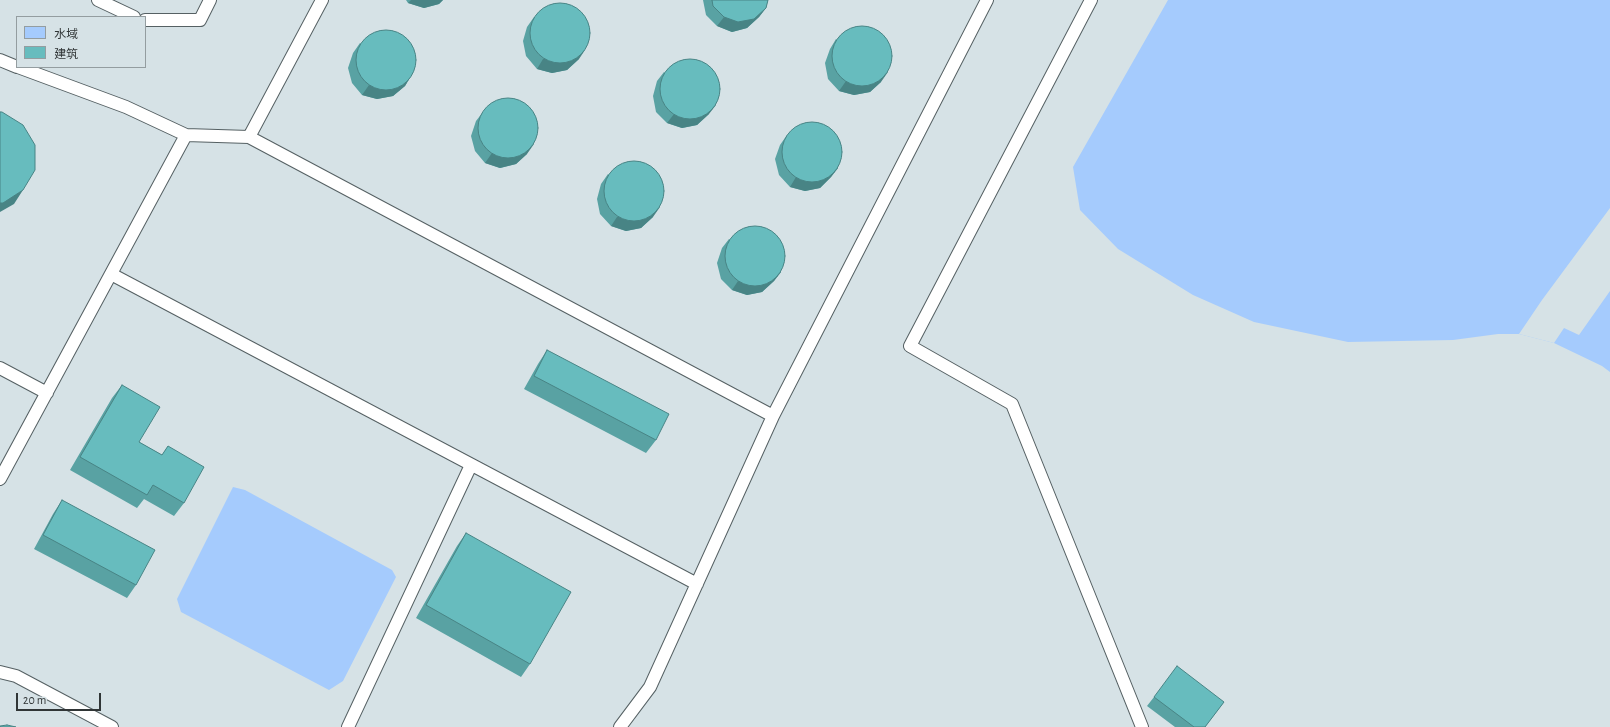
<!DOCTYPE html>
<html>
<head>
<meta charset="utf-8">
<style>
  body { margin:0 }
  #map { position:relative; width:1610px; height:727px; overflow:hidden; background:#d6e2e6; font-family:"Alegreya Sans","Noto Sans SC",sans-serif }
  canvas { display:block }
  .legend { position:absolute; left:16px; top:16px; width:130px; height:52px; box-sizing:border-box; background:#d6e2e6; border:1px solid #949da0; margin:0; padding:5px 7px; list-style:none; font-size:12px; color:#303536 }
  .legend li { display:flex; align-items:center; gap:8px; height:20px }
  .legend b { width:20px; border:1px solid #949da0 }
  .scale { position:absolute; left:16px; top:693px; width:85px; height:18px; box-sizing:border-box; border:2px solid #303536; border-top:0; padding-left:5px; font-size:12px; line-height:14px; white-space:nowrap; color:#303536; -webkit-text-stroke:3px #d6e2e6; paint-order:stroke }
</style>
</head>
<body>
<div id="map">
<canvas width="1610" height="727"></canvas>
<ul class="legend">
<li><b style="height:11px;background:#a5cbfd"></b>水域</li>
<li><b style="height:11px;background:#67bcbe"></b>建筑</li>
</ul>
<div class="scale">20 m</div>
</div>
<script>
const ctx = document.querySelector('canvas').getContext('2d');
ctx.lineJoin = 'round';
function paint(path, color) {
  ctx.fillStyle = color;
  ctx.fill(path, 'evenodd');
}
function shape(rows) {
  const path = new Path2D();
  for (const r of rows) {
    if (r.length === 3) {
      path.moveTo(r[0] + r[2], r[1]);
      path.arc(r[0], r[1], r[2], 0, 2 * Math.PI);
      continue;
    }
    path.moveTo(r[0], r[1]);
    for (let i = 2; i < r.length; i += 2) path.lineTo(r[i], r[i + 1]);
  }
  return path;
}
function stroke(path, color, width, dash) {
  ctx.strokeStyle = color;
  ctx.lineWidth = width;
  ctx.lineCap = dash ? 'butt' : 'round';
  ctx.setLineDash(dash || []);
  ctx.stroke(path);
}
const water = shape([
  [1168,0,1610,0,1610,372,1602,366,1554,343,1519,334,1498,334,1453,340,1348,342,1254,322,1193,295,1118,249,1080,210,1073,167],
  [233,487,245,490,392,570,396,577,343,681,329,690,181,612,177,599]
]);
const pier = shape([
  [1610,208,1610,291,1579,335,1564,328,1554,343,1519,334,1542,300]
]);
const lane = shape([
  [98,0,134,17],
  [1091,0,910,346,1012,404,1142,727],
  [145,20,200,20,210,0],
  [0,60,17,67],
  [18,67,126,107,186,135,249,137,773,416,650,687,620,727],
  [249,137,322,0],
  [111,274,697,584],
  [0,368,47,393],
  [773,416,987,0],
  [0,479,186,135],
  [0,672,16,676,112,727],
  [348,727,471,465]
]);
const wall = shape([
  [406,0,443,0,439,4,424,8,408,3],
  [703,0,768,0,766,8,759,17,747,28,732,32,717,26,706,15],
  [534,17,579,59,567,70,552,73,537,69,526,56,523,41,527,27],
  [836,39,881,82,870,92,854,95,839,91,828,79,825,63,830,49],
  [360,43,411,76,405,86,393,96,377,99,362,95,352,83,348,68,353,53],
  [664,72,709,114,697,125,682,128,667,123,656,112,653,96,657,81],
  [483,112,527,154,516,164,500,168,485,163,475,151,471,136,476,121],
  [787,135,838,168,831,177,820,188,805,191,790,187,779,175,775,159,780,145],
  [608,174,653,217,641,228,626,231,611,226,600,214,597,199,601,184],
  [729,239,781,272,774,281,762,292,747,295,732,290,721,279,717,263,722,248],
  [547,350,656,440,646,453,524,389,538,364],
  [122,385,139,442,162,455,168,446,184,503,174,516,144,499,137,508,70,470,112,398],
  [62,500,136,585,127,598,34,549,53,514],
  [466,533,530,664,521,677,416,618,457,546],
  [1154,697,1224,702,1205,727,1175,727,1147,706]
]);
const shadedWall = shape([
  [411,0,443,0,439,4,424,8,408,3],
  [766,8,759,17,747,28,732,32,717,26,724,17],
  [585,50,579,59,567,70,552,73,537,69,543,59],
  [888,72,881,82,870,92,854,95,839,91,846,81],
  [411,76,405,86,393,96,377,99,362,95,369,85],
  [716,105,709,114,697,125,682,128,667,123,674,114],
  [534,144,527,154,516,164,500,168,485,163,492,153],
  [838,168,831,177,820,188,805,191,790,187,796,177],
  [23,190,14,204,0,212,0,203],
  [660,207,653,217,641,228,626,231,611,226,617,217],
  [781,272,774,281,762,292,747,295,732,290,738,281]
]);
const building = shape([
  [712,0,768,0,766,8,754,19,738,22,724,17,713,6,712,0],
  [560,33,30],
  [862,56,30],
  [386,60,30],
  [690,89,30],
  [508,128,30],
  [0,112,2,112,23,125,35,145,35,170,23,190,3,203,0,203,0,112],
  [812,152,30],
  [634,191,30],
  [755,256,30],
  [547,350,669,414,656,440,534,376,547,350],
  [122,385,160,407,139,442,162,455,168,446,204,467,184,503,153,485,147,495,80,457,122,385],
  [62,500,155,550,136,585,43,535,62,500],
  [466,533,571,592,530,664,426,605,466,533],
  [1177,666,1224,702,1205,727,1194,727,1154,697,1177,666],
  [7,725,16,727,0,727,0,726,7,725]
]);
paint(water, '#a5cbfd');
paint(pier, '#d6e2e6');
stroke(lane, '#556063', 14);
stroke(lane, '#fff', 12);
paint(wall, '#59a2a3');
paint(shadedWall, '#488485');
paint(building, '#67bcbe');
stroke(building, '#488485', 1);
</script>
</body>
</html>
